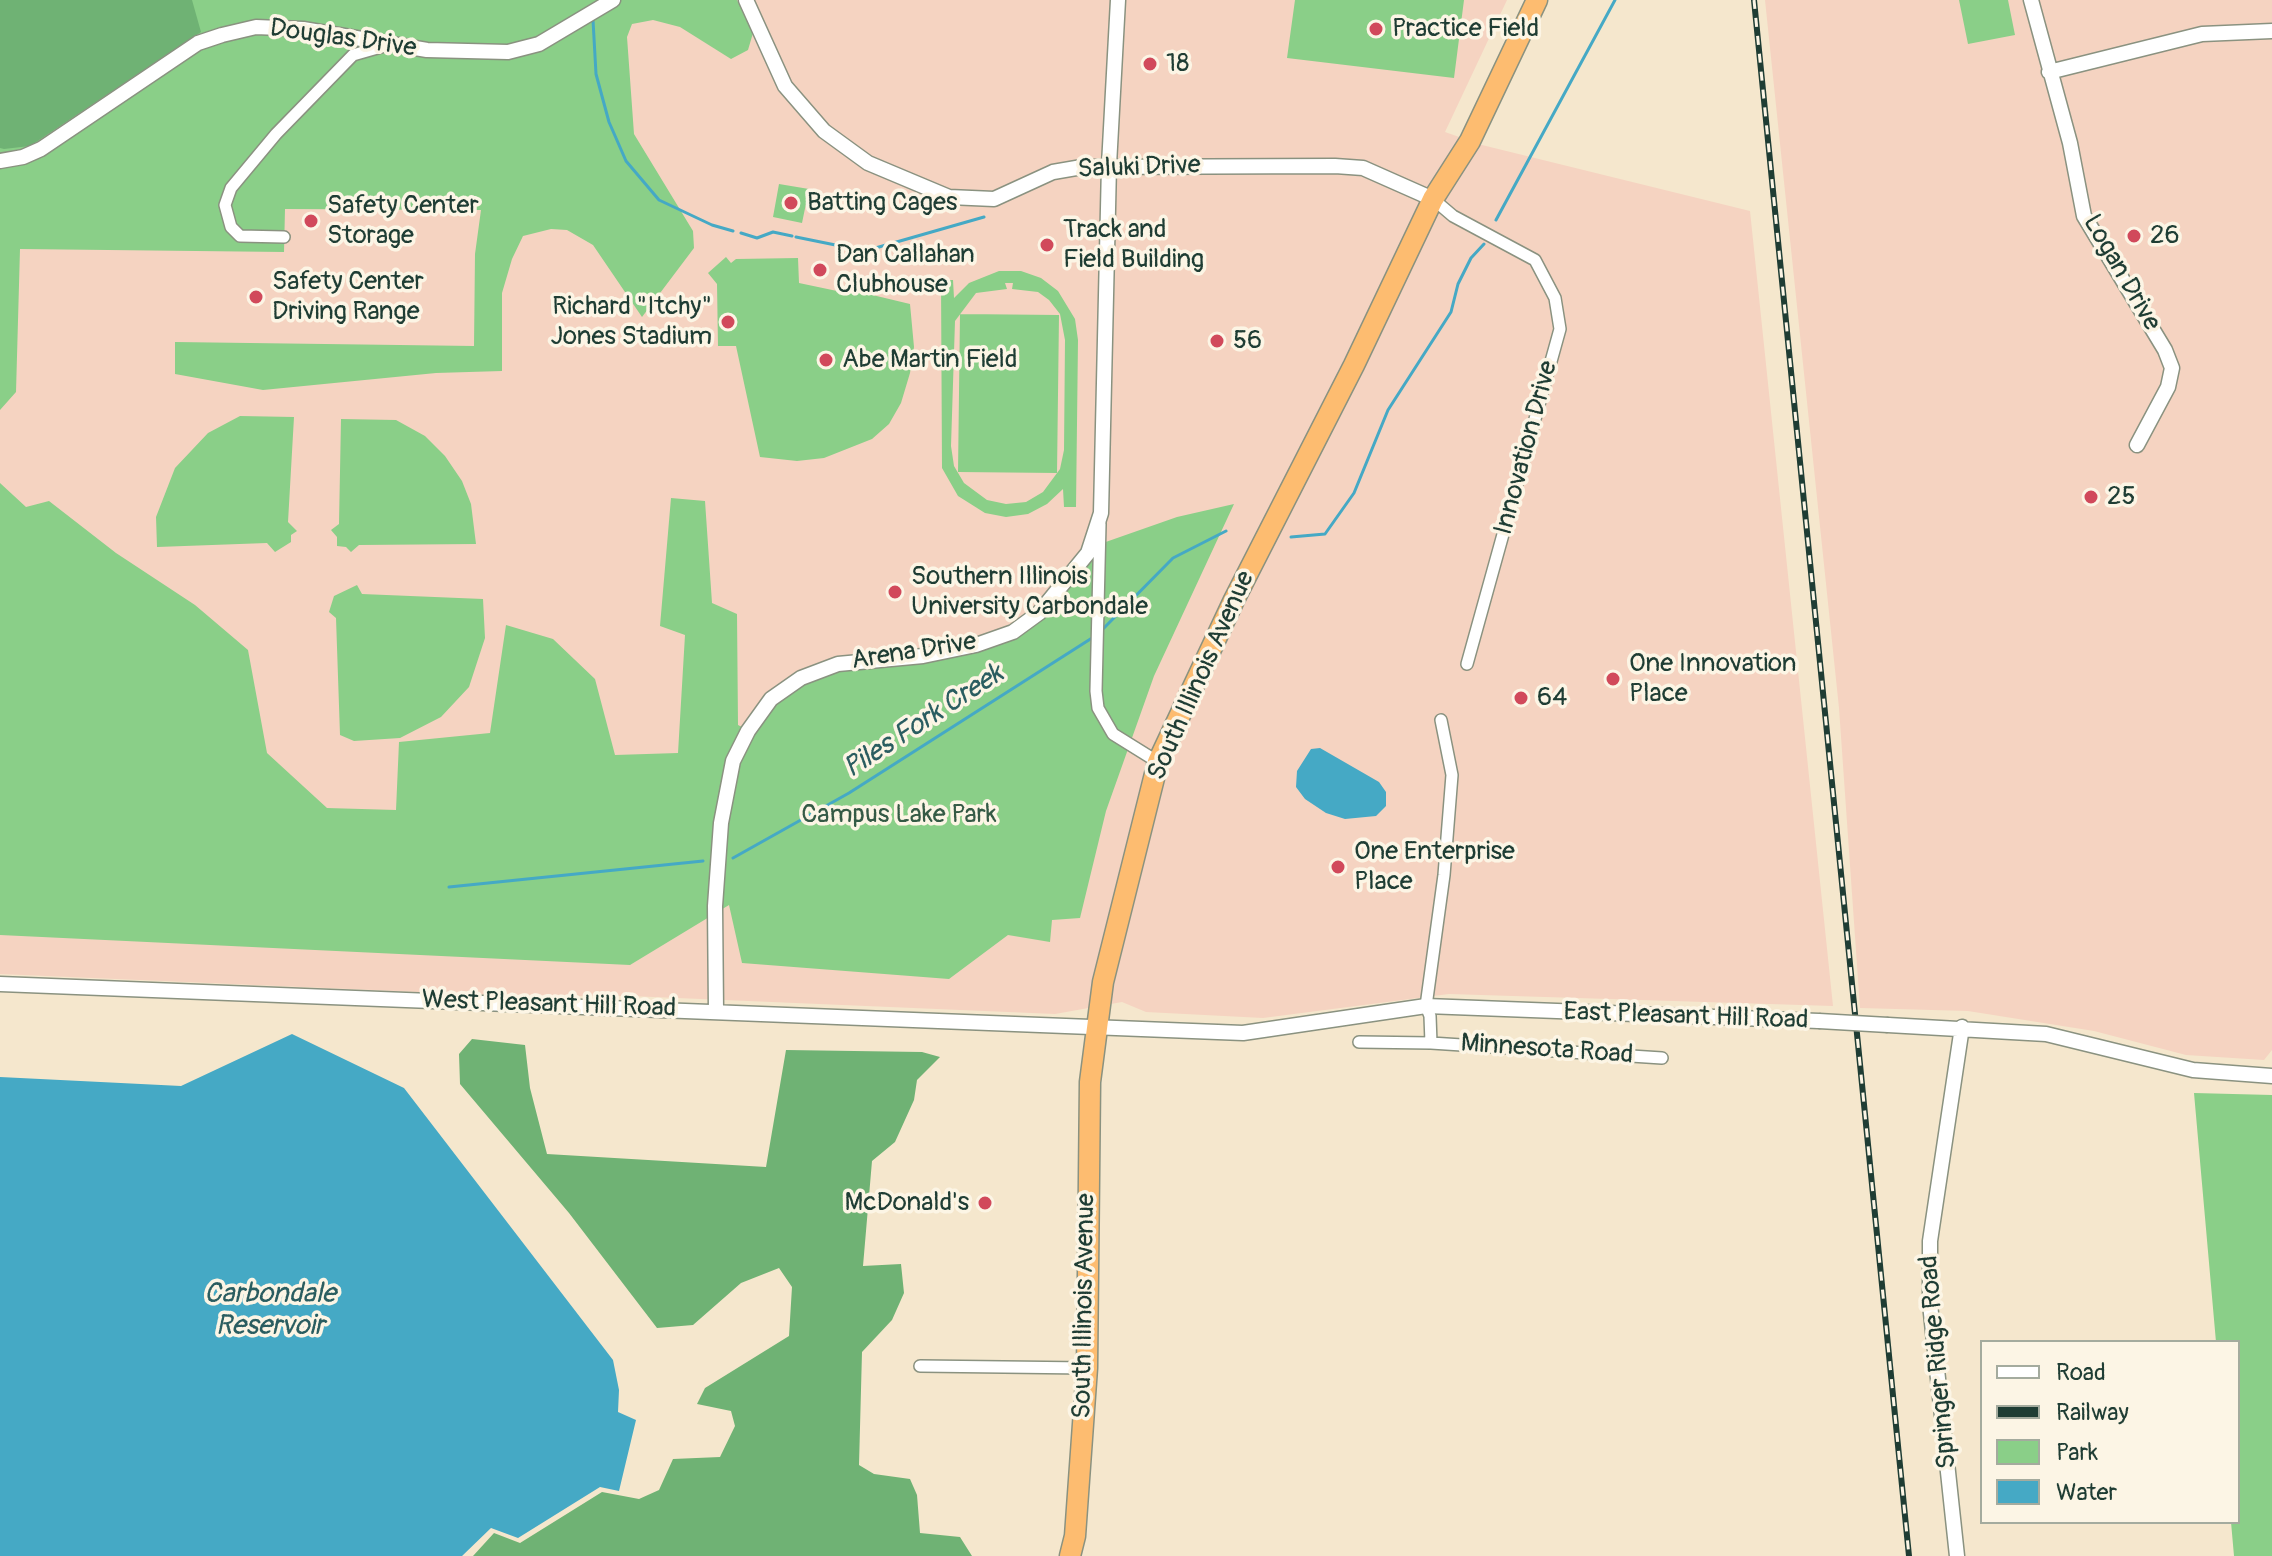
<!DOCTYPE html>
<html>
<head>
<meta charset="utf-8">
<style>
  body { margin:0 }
  #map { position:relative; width:2272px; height:1556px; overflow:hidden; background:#f5e7cd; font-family:Pangolin,sans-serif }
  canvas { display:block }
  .legend { position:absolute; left:1980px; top:1340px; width:260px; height:184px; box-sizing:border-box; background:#fcf5e5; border:2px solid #a4ab9e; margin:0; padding:10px 14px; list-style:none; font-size:24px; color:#1f3d34 }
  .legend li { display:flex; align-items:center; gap:16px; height:40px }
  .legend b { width:40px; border:2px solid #a4ab9e }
</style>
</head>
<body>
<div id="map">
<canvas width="2272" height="1556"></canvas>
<ul class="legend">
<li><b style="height:10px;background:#fff"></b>Road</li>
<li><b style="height:10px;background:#1f3d34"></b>Railway</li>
<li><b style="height:22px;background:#8acf88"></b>Park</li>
<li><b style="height:22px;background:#45a9c5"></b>Water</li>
</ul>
</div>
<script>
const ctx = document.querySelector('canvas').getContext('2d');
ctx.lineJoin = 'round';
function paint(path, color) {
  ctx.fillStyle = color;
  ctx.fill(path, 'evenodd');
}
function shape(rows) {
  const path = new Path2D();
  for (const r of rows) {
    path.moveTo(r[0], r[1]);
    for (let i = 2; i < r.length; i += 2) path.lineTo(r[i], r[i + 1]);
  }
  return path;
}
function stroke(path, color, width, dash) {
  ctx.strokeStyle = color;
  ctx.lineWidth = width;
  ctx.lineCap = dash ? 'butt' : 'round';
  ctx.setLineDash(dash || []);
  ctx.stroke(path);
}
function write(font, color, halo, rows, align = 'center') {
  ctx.font = font + ' Pangolin,sans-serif';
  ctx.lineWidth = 7;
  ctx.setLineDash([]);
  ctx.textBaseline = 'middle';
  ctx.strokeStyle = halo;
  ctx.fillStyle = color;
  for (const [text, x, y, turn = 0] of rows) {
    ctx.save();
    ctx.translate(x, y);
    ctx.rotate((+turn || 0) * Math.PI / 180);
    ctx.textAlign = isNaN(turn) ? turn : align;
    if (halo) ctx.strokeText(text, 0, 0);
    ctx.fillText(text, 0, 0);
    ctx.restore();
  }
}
const built = shape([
  [0,0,1507,0,1445,132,1482,145,1750,211,1833,1006,1449,994,1263,1018,1146,1012,1122,1002,1055,1014,630,996,512,996,0,974],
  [1765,0,2272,0,2272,1050,2264,1060,2186,1055,2094,1031,1968,1011,1860,1008,1839,708]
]);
const green = shape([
  [0,0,737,0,753,33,748,50,731,59,680,27,653,20,632,24,627,37,634,134,693,231,694,248,642,317,593,245,567,230,551,229,523,236,512,259,502,293,502,371,436,373,263,390,175,374,175,342,474,346,475,254,481,210,285,209,284,252,20,249,16,392,0,410],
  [1295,0,1464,0,1454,78,1287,58],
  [1959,0,2008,0,2015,35,1968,44],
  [779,184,809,189,802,223,773,217],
  [726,257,731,263,736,259,798,258,799,283,837,291,839,287,910,304,914,347,910,373,901,403,889,424,872,439,824,458,797,461,760,457,736,346,718,346,717,284,708,273],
  [999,271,1021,271,1041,278,1058,291,1075,319,1078,340,1076,507,1064,507,1063,489,1047,504,1028,514,1006,517,985,513,958,496,942,468,941,280,953,280,954,298,969,283],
  [1005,283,1013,283,1012,289,1038,292,1049,300,1060,314,1065,340,1064,450,1060,469,1043,492,1026,502,1006,504,987,500,964,483,954,466,951,446,955,321,976,293,1007,289],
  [960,314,1059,315,1057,473,958,472],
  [240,416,294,417,288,522,297,531,291,535,291,542,275,552,267,543,157,547,156,517,175,468,208,433],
  [341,419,396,420,425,436,445,456,462,481,471,504,476,544,359,545,351,552,346,547,337,546,337,537,331,530,339,524],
  [0,483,26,507,49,501,116,553,195,605,248,650,267,753,327,808,396,810,399,742,490,733,506,625,553,639,595,679,615,755,678,753,685,635,660,626,671,498,705,501,712,603,737,614,738,725,748,730,801,678,923,656,1013,632,1100,544,1177,517,1234,504,1154,676,1106,811,1080,918,1052,920,1050,942,1008,935,949,979,742,963,729,905,630,965,0,935],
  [357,585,362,594,483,599,485,638,469,687,441,717,400,738,354,741,340,735,336,618,329,612,334,596],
  [2194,1093,2272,1095,2272,1556,2234,1556,2231,1522,2238,1522,2238,1342,2216,1342]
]);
const forest = shape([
  [0,0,192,0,201,32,30,146,4,149,0,148],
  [472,1039,525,1045,530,1088,547,1154,766,1167,786,1050,922,1052,940,1057,917,1080,914,1100,895,1142,872,1161,863,1266,901,1264,904,1293,892,1320,862,1352,859,1465,874,1474,910,1479,917,1495,920,1533,960,1537,972,1556,473,1556,494,1533,520,1543,602,1492,639,1499,659,1490,673,1459,720,1457,735,1426,731,1411,697,1404,705,1388,789,1336,792,1287,779,1268,741,1283,693,1325,657,1328,569,1213,460,1084,459,1054]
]);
const water = shape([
  [1320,748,1379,782,1386,792,1386,806,1376,816,1345,819,1326,813,1305,799,1296,787,1297,771,1311,749],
  [292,1034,404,1088,613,1360,619,1390,618,1412,636,1420,619,1491,600,1487,518,1538,491,1528,462,1556,0,1556,0,1077,181,1086]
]);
const stream = shape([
  [593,20,596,74,609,122,626,161,659,200,712,225,733,231],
  [1496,220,1615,0],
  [741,233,757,238,773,232,792,236],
  [796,237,865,251,984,217],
  [1291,537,1325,534,1354,493,1388,410,1451,312,1458,284,1471,258,1484,244],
  [1102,630,1173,558,1226,531],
  [733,858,849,793,1092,638],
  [449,887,703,861]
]);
const minor = shape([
  [1433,199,1453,216,1535,260,1555,298,1560,329,1467,664],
  [284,237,240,236,231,227,225,205,231,188,276,134,353,55,388,45],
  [1100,524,1096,691,1098,708,1113,734,1158,762],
  [1359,1042,1431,1043,1662,1058],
  [1431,1043,1430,1016,1426,1006,1444,875,1452,775,1441,720],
  [920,1366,1087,1368]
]);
const tertiary = shape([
  [746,0,785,86,824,131,868,163,949,197,994,199,1053,172,1082,167,1335,166,1363,168,1433,199],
  [2031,0,2070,143,2084,216,2165,350,2172,368,2168,387,2137,445],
  [2049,72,2202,34,2272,31],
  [0,161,23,157,41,149,198,43,222,35,256,27,303,29,427,50,508,52,539,44,613,0],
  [0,984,1243,1033,1426,1006,1819,1021],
  [716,1011,715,906,721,823,733,761,748,731,771,699,801,678,838,664,923,656,976,645,1013,632,1039,613,1088,553,1101,513,1109,165,1118,0],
  [1888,1025,2046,1034,2193,1070,2272,1076],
  [1957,1556,1930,1304,1930,1241,1962,1027]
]);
const trunk = shape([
  [1070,1556,1075,1536,1087,1368,1090,1082,1103,982,1158,762,1234,600,1354,365,1433,199,1470,141,1537,0]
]);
const rail = shape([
  [1754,0,1909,1556]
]);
const tertiaryBridge = shape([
  [1819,1021,1888,1025]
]);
const markers = [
  [1376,29,8,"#d1495b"],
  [1150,64,8,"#d1495b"],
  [791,203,8,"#d1495b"],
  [311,221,8,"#d1495b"],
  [2134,236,8,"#d1495b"],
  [1047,245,8,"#d1495b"],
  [820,270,8,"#d1495b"],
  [256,297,8,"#d1495b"],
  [728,322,8,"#d1495b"],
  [1217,341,8,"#d1495b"],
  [826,360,8,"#d1495b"],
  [2091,497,8,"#d1495b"],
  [895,592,8,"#d1495b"],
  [1613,679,8,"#d1495b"],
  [1521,698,8,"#d1495b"],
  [1338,867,8,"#d1495b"],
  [985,1203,8,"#d1495b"]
];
const poiNames = [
  ["Practice Field",1392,29],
  ["18",1166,64],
  ["Batting Cages",807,203],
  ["Safety Center",327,206],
  ["Storage",327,236],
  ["Track and",1063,230],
  ["Field Building",1063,260],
  ["26",2150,236],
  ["Dan Callahan",836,255],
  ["Clubhouse",836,285],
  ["Safety Center",272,282],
  ["Driving Range",272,312],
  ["Richard \"Itchy\"",712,307,"right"],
  ["Jones Stadium",712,337,"right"],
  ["56",1233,341],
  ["Abe Martin Field",842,360],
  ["25",2107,497],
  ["Southern Illinois",911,577],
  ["University Carbondale",911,607],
  ["One Innovation",1629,664],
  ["Place",1629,694],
  ["64",1537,698],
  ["One Enterprise",1354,852],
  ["Place",1354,882],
  ["McDonald's",969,1203,"right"]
];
const streetNames = [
  ["Douglas Drive",343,39,8],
  ["Saluki Drive",1139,168,-2],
  ["Logan Drive",2121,273,60],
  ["Innovation Drive",1527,448,-75],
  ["Arena Drive",914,652,-9],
  ["South Illinois Avenue",1202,676,-66],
  ["West Pleasant Hill Road",549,1005,2],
  ["East Pleasant Hill Road",1686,1017,2],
  ["Minnesota Road",1547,1050,4],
  ["South Illinois Avenue",1085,1306,-89],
  ["Springer Ridge Road",1939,1362,-95]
];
const parkNames = [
  ["Campus Lake Park",899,815]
];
const waterNames = [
  ["Piles Fork Creek",924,722,-33],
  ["Carbondale",270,1295],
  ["Reservoir",270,1327]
];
paint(built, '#f5d3c1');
paint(green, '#8acf88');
paint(forest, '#6fb274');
paint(water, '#45a9c5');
stroke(stream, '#45a9c5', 3);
stroke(minor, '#8a9280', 14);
stroke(tertiary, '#8a9280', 17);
stroke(trunk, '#8a9280', 23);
stroke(minor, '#fff', 11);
stroke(tertiary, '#fff', 14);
stroke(trunk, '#fdbc70', 20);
stroke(rail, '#1f3d34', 6);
stroke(rail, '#fcf5e5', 3, [9]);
stroke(tertiaryBridge, '#8a9280', 17, []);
stroke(tertiaryBridge, '#fff', 14);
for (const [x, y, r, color] of markers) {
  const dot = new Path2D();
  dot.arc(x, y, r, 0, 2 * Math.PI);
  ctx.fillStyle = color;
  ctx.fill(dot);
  stroke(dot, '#fcf5e5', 3);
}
write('26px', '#1f3d34', '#fcf5e5', poiNames, 'left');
write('26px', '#1f3d34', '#fcf5e5', streetNames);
write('26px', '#345a45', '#fcf5e5', parkNames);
write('italic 28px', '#2a5d60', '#fcf5e5', waterNames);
</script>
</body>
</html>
